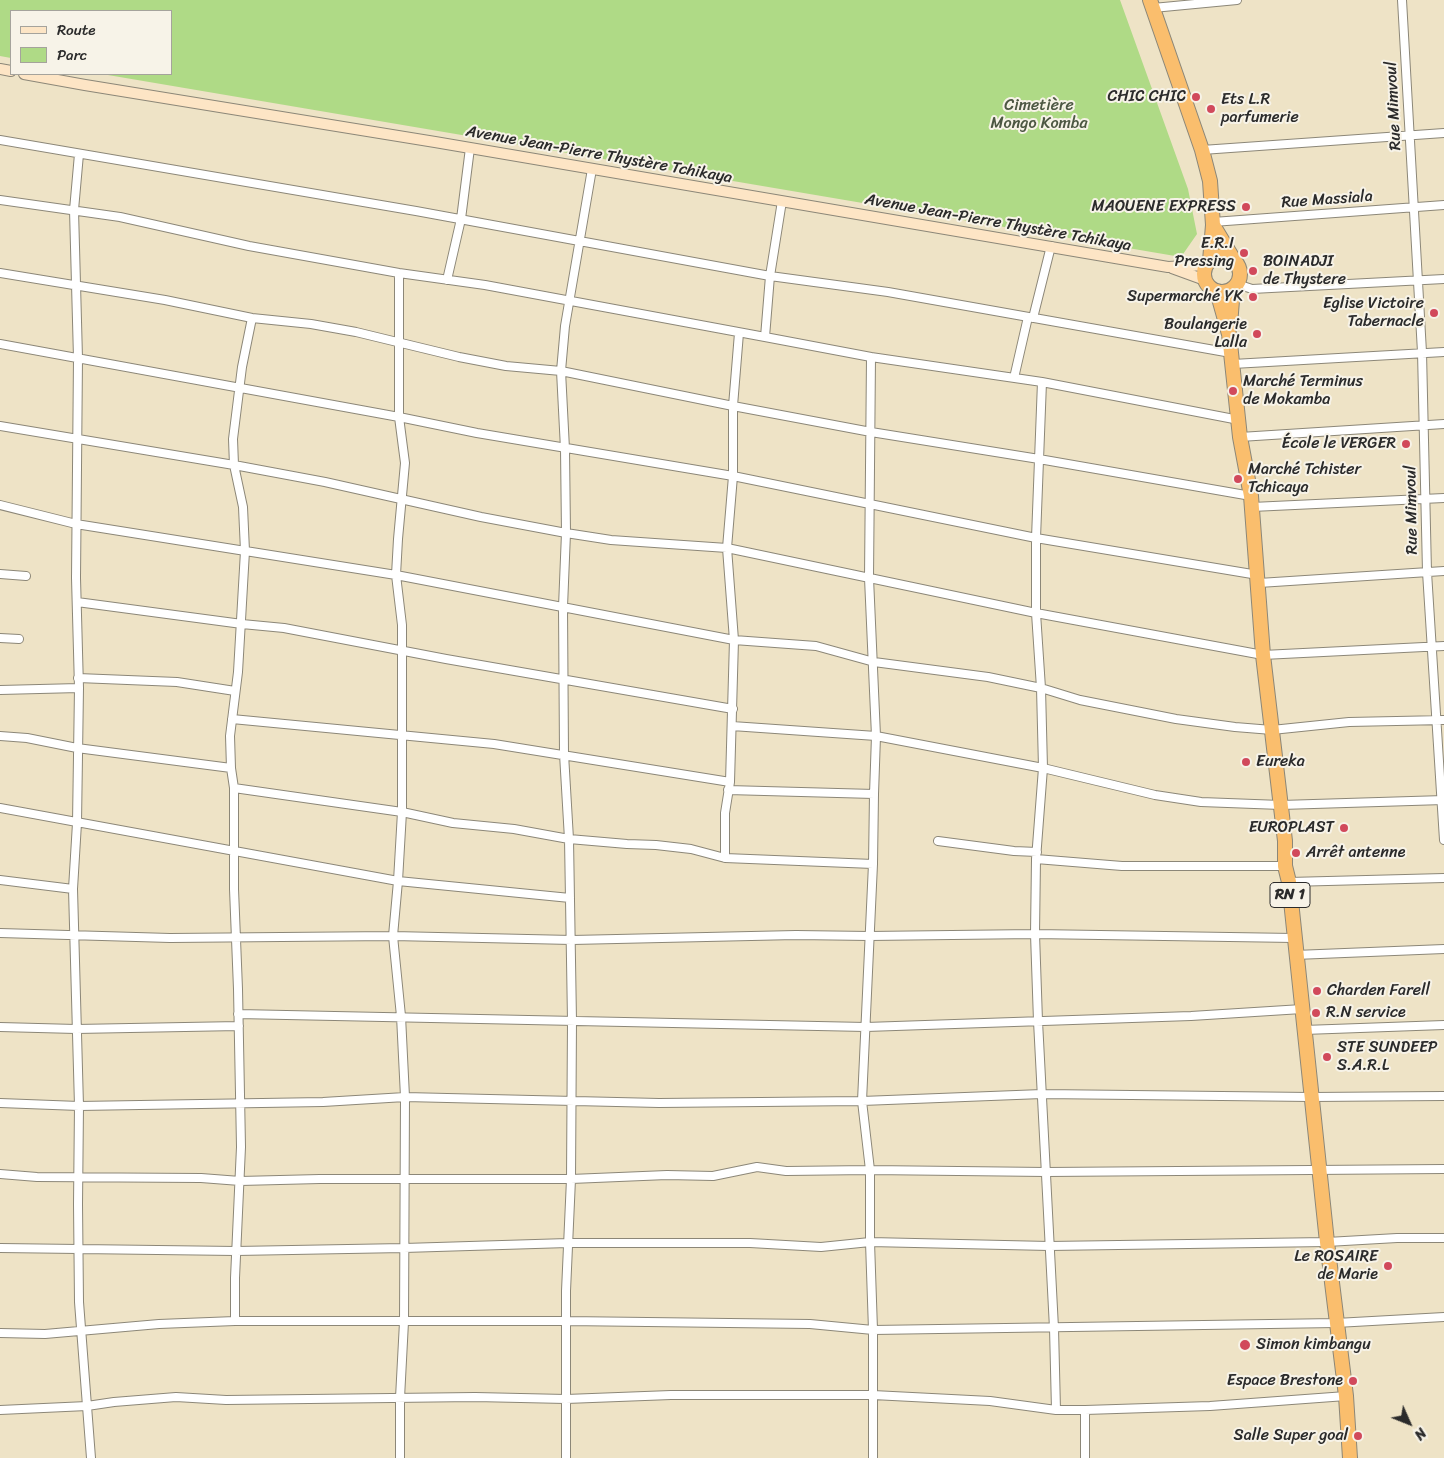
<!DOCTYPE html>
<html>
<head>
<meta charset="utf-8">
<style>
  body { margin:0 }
  #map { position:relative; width:1444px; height:1458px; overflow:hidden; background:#eee3c6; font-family:Sriracha,sans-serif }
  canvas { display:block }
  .legend { position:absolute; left:10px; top:10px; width:162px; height:65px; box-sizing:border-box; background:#f7f3e8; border:1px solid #a5a39c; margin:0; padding:6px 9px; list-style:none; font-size:15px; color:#2b2b2b }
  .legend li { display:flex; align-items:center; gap:10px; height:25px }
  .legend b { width:25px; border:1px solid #a5a39c }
  .north { position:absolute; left:1384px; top:1398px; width:50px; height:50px; -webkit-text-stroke:4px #f7f3e8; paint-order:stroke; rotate:134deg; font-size:14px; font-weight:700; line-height:20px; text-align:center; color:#2b2b2b }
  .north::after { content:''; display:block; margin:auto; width:18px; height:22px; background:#2b2b2b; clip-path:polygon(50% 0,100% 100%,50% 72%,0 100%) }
</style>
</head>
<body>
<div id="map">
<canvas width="1444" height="1458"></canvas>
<ul class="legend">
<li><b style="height:6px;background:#fde5c5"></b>Route</li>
<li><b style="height:14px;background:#afda86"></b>Parc</li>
</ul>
<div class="north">N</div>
</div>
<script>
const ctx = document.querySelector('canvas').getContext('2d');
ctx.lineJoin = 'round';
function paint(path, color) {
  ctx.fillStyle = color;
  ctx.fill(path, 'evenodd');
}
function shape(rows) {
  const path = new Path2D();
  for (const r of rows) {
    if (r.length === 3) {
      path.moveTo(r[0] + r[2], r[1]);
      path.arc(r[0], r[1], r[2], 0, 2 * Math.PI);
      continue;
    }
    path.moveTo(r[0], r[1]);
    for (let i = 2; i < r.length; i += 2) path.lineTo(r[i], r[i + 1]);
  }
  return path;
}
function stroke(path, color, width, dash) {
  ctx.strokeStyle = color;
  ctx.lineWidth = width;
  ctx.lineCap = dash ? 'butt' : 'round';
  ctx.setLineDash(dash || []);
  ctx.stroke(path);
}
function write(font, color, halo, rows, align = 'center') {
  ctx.font = font + ' Sriracha,sans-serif';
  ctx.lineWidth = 4;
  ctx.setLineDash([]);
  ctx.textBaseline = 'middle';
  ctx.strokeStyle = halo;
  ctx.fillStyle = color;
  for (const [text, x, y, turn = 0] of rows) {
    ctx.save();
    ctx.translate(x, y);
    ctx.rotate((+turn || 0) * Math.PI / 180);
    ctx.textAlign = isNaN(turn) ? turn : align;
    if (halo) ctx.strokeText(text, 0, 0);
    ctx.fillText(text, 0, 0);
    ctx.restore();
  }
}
const green = shape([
  [0,0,1120,0,1188,189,1197,234,1181,257,102,74,171,74,171,11,11,11,11,58,0,56]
]);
const street = shape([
  [1402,0,1422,352,1427,572,1444,840],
  [1153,8,1237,0],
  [0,140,416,211,770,276,888,292,1231,353],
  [1202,150,1444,133],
  [79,154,74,210,78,358,76,578,79,688,77,823,73,889,79,1106,78,1204,79,1302,91,1458],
  [0,200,120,217,249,246,399,273,485,285,765,337],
  [782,201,770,276,765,337,871,357,869,578,876,736,874,794,873,864,862,1101,870,1170,870,1242,873,1330,873,1458],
  [1213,222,1444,205],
  [0,273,165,300,252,318,311,324,356,332,459,357,506,366,561,371,733,406,871,432,1039,459,1251,496],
  [399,273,399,417,405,463,398,539,396,575,402,625,402,812,398,881,393,936,401,1016,405,1097,404,1322,400,1398,400,1458],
  [447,280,461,219,470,148],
  [1237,284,1252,289,1444,279],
  [1033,318,1051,246],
  [0,344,399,417,477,433,733,476,1036,538,1258,575],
  [871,357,1042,382,1239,420],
  [1233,364,1444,352],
  [1014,378,1028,317],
  [1042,382,1036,538,1036,613,1041,688,1043,768,1036,859,1035,934,1038,1021,1054,1328,1056,1410],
  [0,426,234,465,325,482,481,517,566,533,611,540,727,548,1036,613,1263,655,1444,646],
  [1240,437,1444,424],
  [0,505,76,524,396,575,734,640,816,646,874,662,988,677,1041,688,1080,700,1176,719,1235,727,1272,730,1349,722,1444,720],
  [1252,507,1444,498],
  [0,574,26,576],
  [1259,583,1444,571],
  [77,602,242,624,284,628,446,659,733,709],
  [0,638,19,639],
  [78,678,177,682,235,691],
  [0,690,79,688],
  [232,719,494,744,730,782],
  [732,726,876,736,1043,768,1155,795,1201,802,1281,805,1444,800],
  [0,736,27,738,77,748,231,768],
  [234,788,402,812,453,823,514,829,569,839,627,844,656,845,691,849,725,858,873,864],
  [728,790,874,794],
  [0,808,398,881,570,898],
  [938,841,1014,851,1037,852],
  [725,858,725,813,730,782,734,640,727,548,733,476,733,406,739,333],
  [1036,859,1122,866,1285,866],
  [0,880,73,889],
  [1289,882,1444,878],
  [0,933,170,938,393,936,572,940,796,935,869,936,1035,934,1294,938],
  [1295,955,1444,949],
  [238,1014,866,1027,1191,1016,1302,1009],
  [0,1027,76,1029,239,1026],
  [1304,1030,1444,1025],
  [0,1103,79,1106,323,1102,405,1097,659,1103,862,1101,1042,1094,1311,1097,1444,1096],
  [0,1174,37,1177,201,1178,240,1181,320,1179,571,1179,667,1175,713,1176,757,1167,786,1171,870,1170,1046,1172,1444,1169],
  [0,1248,236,1251,404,1248,568,1243,750,1243,821,1247,870,1242,1049,1246,1327,1242,1397,1238,1444,1238],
  [235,1321,235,1278,241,1147,238,989,234,889,234,788,231,768,230,736,238,672,245,551,243,507,234,465,233,439,242,367,252,318],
  [0,1333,45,1334,159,1324,235,1321,566,1321,810,1324,873,1330,1336,1323,1444,1317],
  [0,1410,87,1406,114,1402,176,1397,226,1400,475,1397,566,1399,671,1395,873,1395,990,1401,1056,1410,1085,1410,1210,1406,1346,1396],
  [1085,1410,1085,1458],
  [566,1458,566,1291,571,1179,572,1021,569,839,564,754,563,607,566,533,565,449,561,371,565,326,592,169]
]);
const secondary = shape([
  [0,69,11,71],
  [24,74,85,85,435,142,1168,267,1206,265],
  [1172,268,1205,280]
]);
const highway = shape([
  [1150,0,1202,150,1210,181,1213,225,1210,261],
  [1213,225,1234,260],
  [1222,274,18],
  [1217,291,1229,334,1240,437,1251,496,1263,655,1285,841,1285,866,1289,882,1327,1242,1346,1396,1350,1458],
  [1230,325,1233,288]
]);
const markers = [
  [1196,97,5,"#d1495b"],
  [1211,109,5,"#d1495b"],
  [1246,207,5,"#d1495b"],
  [1244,253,5,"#d1495b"],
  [1253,271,5,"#d1495b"],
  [1253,297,5,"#d1495b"],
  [1434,313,5,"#d1495b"],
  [1257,334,5,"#d1495b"],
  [1233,391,5,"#d1495b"],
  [1406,444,5,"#d1495b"],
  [1238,479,5,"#d1495b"],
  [1246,762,5,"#d1495b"],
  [1344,828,5,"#d1495b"],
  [1296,853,5,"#d1495b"],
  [1317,991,5,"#d1495b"],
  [1316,1013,5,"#d1495b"],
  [1327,1057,5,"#d1495b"],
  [1388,1266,5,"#d1495b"],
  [1245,1345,6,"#d1495b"],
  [1353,1381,5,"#d1495b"],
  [1358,1436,5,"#d1495b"]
];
const shields = [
  [1290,895,40]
];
const shieldNames = [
  ["RN 1",1290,895]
];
const poiNames = [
  ["CHIC CHIC",1186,97],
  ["Ets L.R",1221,100,"left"],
  ["parfumerie",1221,118,"left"],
  ["MAOUENE EXPRESS",1236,207],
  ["E.R.I",1234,244],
  ["Pressing",1234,262],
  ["BOINADJI",1263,262,"left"],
  ["de Thystere",1263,280,"left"],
  ["Supermarché YK",1243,297],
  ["Eglise Victoire",1424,304],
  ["Tabernacle",1424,322],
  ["Boulangerie",1247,325],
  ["Lalla",1247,343],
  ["Marché Terminus",1243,382,"left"],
  ["de Mokamba",1243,400,"left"],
  ["École le VERGER",1396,444],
  ["Marché Tchister",1248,470,"left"],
  ["Tchicaya",1248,488,"left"],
  ["Eureka",1256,762,"left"],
  ["EUROPLAST",1334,828],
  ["Arrêt antenne",1306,853,"left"],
  ["Charden Farell",1327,991,"left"],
  ["R.N service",1326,1013,"left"],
  ["STE SUNDEEP",1337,1048,"left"],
  ["S.A.R.L",1337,1066,"left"],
  ["Le ROSAIRE",1378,1257],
  ["de Marie",1378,1275],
  ["Simon kimbangu",1256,1345,"left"],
  ["Espace Brestone",1343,1381],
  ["Salle Super goal",1348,1436]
];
const parkNames = [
  ["Cimetière",1039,106],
  ["Mongo Komba",1039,124]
];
const streetNames = [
  ["Rue Mimvoul",1394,106,-93],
  ["Avenue Jean-Pierre Thystère Tchikaya",599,155,10],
  ["Rue Massiala",1327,200,-4],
  ["Avenue Jean-Pierre Thystère Tchikaya",998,223,10],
  ["Rue Mimvoul",1412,510,-91]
];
paint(green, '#afda86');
stroke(street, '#8c8778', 10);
stroke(secondary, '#8c8778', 12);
stroke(highway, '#8c8778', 16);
stroke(street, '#fff', 8);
stroke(secondary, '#fde5c5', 10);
stroke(highway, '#fabe6d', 14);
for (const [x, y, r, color] of markers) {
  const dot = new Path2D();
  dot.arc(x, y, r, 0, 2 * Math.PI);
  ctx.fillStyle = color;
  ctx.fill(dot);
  stroke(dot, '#f7f3e8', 2);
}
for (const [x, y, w] of shields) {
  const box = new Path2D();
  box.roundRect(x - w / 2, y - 12.5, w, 25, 4);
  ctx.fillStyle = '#f7f3e8';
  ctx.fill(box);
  stroke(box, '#2b2b2b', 1);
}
write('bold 15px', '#2b2b2b', null, shieldNames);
write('16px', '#2b2b2b', '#f7f3e8', poiNames, 'right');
write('16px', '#4c5742', '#f7f3e8', parkNames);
write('16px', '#2b2b2b', '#f7f3e8', streetNames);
</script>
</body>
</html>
